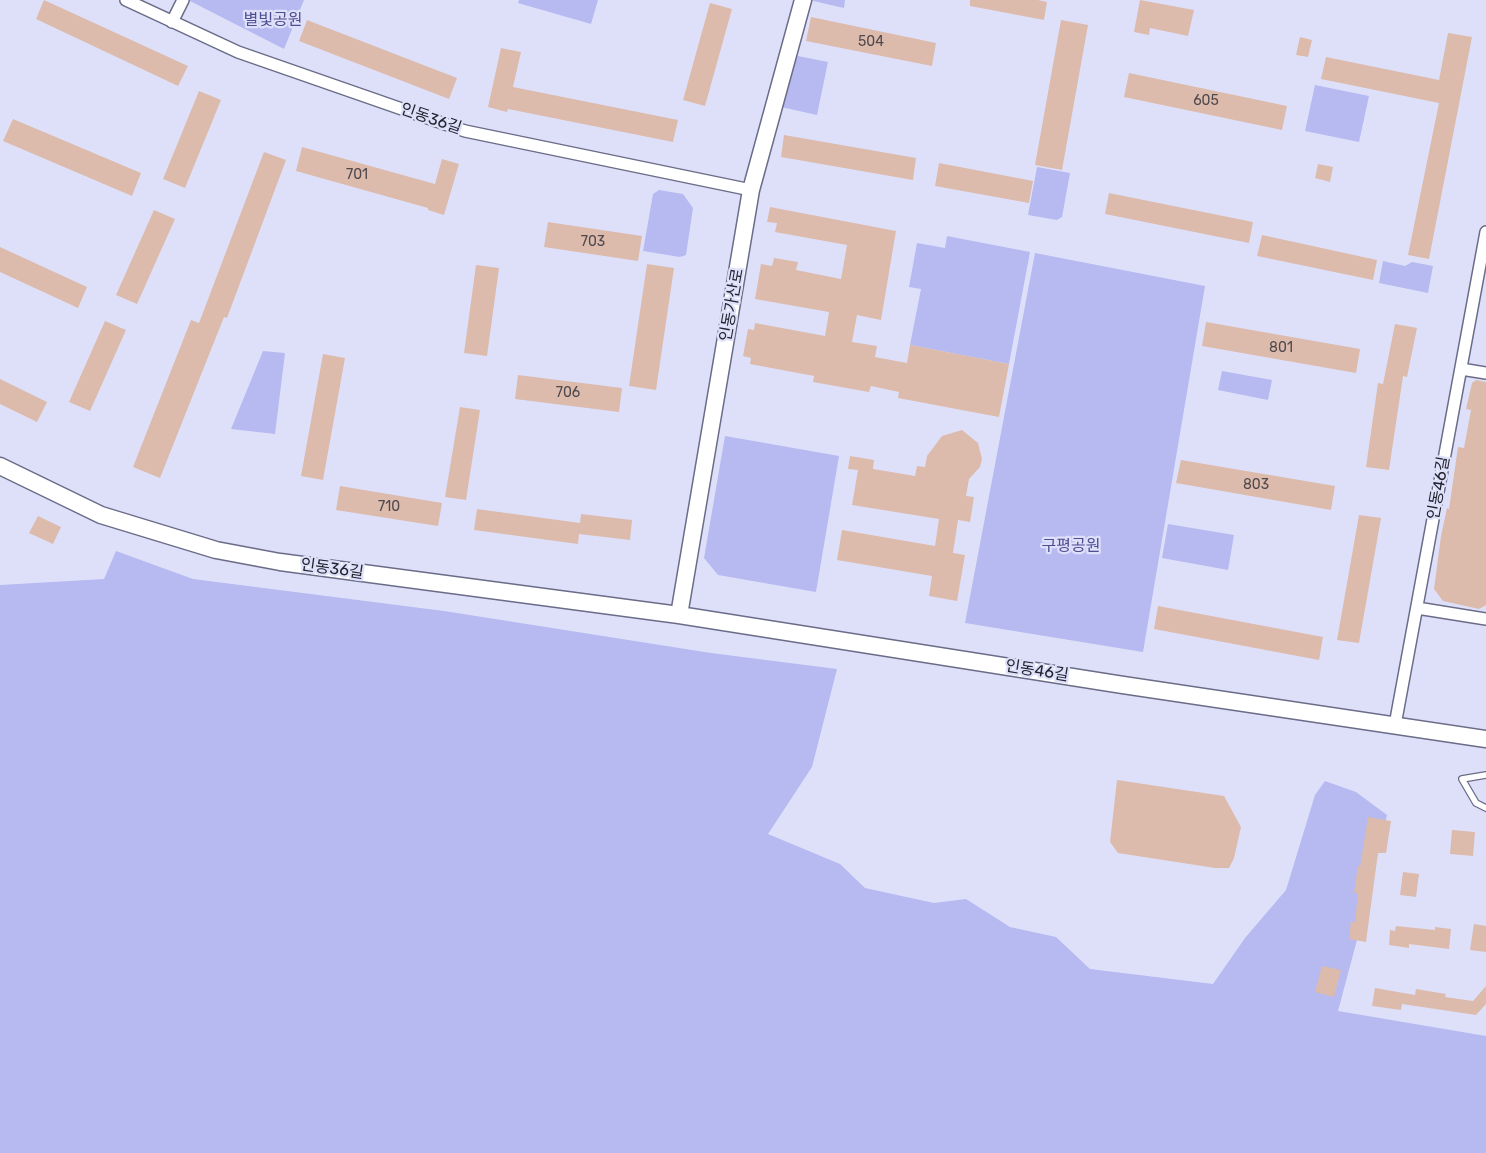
<!DOCTYPE html>
<html>
<head>
<meta charset="utf-8">
<style>
  body { margin:0 }
  canvas { display:block; background:#dee0fa }
</style>
</head>
<body>
<canvas width="1486" height="1153"></canvas>
<script>
const ctx = document.querySelector('canvas').getContext('2d');
ctx.lineJoin = 'round';
function paint(path, color) {
  ctx.fillStyle = color;
  ctx.fill(path, 'evenodd');
}
function shape(rows) {
  const path = new Path2D();
  for (const r of rows) {
    path.moveTo(r[0], r[1]);
    for (let i = 2; i < r.length; i += 2) path.lineTo(r[i], r[i + 1]);
  }
  return path;
}
function stroke(path, color, width, dash) {
  ctx.strokeStyle = color;
  ctx.lineWidth = width;
  ctx.lineCap = dash ? 'butt' : 'round';
  ctx.setLineDash(dash || []);
  ctx.stroke(path);
}
function write(font, color, halo, rows, align = 'center') {
  ctx.font = font + ' Rubik,"Noto Sans KR",sans-serif';
  ctx.lineWidth = 4.5;
  ctx.setLineDash([]);
  ctx.textBaseline = 'middle';
  ctx.strokeStyle = halo;
  ctx.fillStyle = color;
  for (const [text, x, y, turn = 0] of rows) {
    ctx.save();
    ctx.translate(x, y);
    ctx.rotate((+turn || 0) * Math.PI / 180);
    ctx.textAlign = isNaN(turn) ? turn : align;
    if (halo) ctx.strokeText(text, 0, 0);
    ctx.fillText(text, 0, 0);
    ctx.restore();
  }
}
const green = shape([
  [188,0,304,0,284,49],
  [519,0,598,0,591,24,518,3],
  [809,0,845,0,844,8],
  [793,55,828,62,817,115,781,107],
  [1315,85,1369,96,1359,142,1305,131],
  [1037,167,1070,173,1062,217,1057,220,1028,215],
  [659,190,683,194,693,208,686,255,680,257,643,251,653,194],
  [947,236,1030,252,1009,364,910,345,921,289,909,287,917,243,945,248],
  [1035,253,1205,286,1143,652,965,623],
  [1383,261,1405,266,1412,262,1433,266,1428,293,1379,283],
  [263,351,285,353,275,434,231,429],
  [1222,371,1272,380,1268,400,1218,390],
  [725,436,839,456,816,592,718,575,704,558],
  [1168,524,1234,535,1228,570,1162,558],
  [116,551,193,579,444,611,711,653,837,669,812,767,768,834,840,864,865,888,934,903,966,899,1010,927,1056,937,1090,969,1213,984,1245,938,1286,890,1315,795,1325,781,1356,792,1387,815,1365,910,1338,1011,1486,1036,1486,1153,0,1153,0,585,104,579]
]);
const building = shape([
  [44,0,188,66,178,86,36,19],
  [970,0,1038,0,1047,2,1044,20,970,6],
  [1140,0,1194,10,1188,36,1150,28,1149,35,1134,32],
  [710,3,732,9,705,106,683,100],
  [811,17,936,43,932,66,806,41],
  [307,20,457,78,449,99,299,41],
  [1061,20,1088,25,1062,170,1035,165],
  [1448,33,1472,37,1429,259,1408,255,1439,103,1321,79,1326,57,1439,80],
  [1300,37,1312,40,1308,57,1296,55],
  [501,48,521,52,513,87,678,120,673,142,508,109,507,112,488,107],
  [1129,73,1287,106,1282,130,1124,97],
  [199,91,221,100,185,188,163,179],
  [13,119,141,173,132,196,3,141],
  [784,135,916,158,913,180,781,157],
  [302,147,435,184,442,159,459,164,444,215,428,210,428,208,296,171],
  [264,152,286,160,227,318,224,317,160,478,133,467,191,320,199,323],
  [939,163,1033,181,1029,203,935,186],
  [1318,164,1333,167,1330,182,1315,178],
  [1109,193,1253,222,1249,243,1105,214],
  [770,207,896,231,881,320,857,315,852,342,877,346,875,357,907,363,910,345,1009,364,999,417,898,398,899,392,871,386,869,392,813,382,814,376,750,364,751,358,743,356,748,329,754,330,755,323,825,336,829,312,755,299,761,264,772,266,774,258,798,262,796,270,841,279,847,245,775,232,777,223,767,222],
  [154,210,175,219,137,304,116,295],
  [548,222,642,236,638,261,544,247],
  [1262,235,1377,260,1373,280,1257,256],
  [0,247,87,287,78,308,0,272],
  [647,264,674,268,656,390,629,386],
  [476,265,499,268,487,356,464,353],
  [105,321,126,330,90,411,69,402],
  [1206,322,1360,349,1356,373,1202,346],
  [1395,324,1417,328,1407,377,1403,376,1389,470,1366,467,1378,383,1383,384],
  [323,354,345,358,323,480,301,476],
  [518,375,622,388,619,412,515,399],
  [0,379,47,402,37,422,0,404],
  [1476,380,1486,382,1486,605,1479,609,1443,601,1434,589,1441,536,1447,508,1449,509,1458,447,1464,448,1471,410,1466,409,1472,383],
  [460,407,480,410,466,500,445,497],
  [962,430,978,443,982,459,980,467,969,479,966,496,974,497,970,522,958,520,953,553,965,555,957,601,929,596,932,576,837,560,842,530,935,546,939,519,852,505,858,470,848,469,850,456,874,460,873,469,915,476,917,466,925,467,927,456,942,436],
  [1181,460,1335,486,1331,510,1176,483],
  [340,486,442,503,438,526,336,510],
  [477,509,580,523,581,514,632,520,630,540,579,534,578,544,474,530],
  [1359,515,1381,518,1359,643,1337,640],
  [38,516,61,527,53,544,29,533],
  [1158,606,1323,637,1319,660,1154,629],
  [1117,780,1224,796,1241,827,1234,858,1229,868,1215,868,1118,853,1110,842],
  [1368,817,1391,821,1386,853,1378,853,1366,942,1349,939,1351,921,1355,922,1358,893,1354,893,1358,866,1360,867],
  [1452,830,1475,832,1473,856,1450,854],
  [1403,872,1419,874,1416,897,1400,895],
  [1474,924,1486,926,1486,952,1470,950],
  [1396,926,1435,930,1435,927,1451,929,1449,949,1409,944,1409,948,1389,945,1390,930,1395,931],
  [1322,966,1341,970,1334,997,1315,992],
  [1486,986,1486,1004,1476,1015,1402,1004,1401,1010,1372,1006,1375,988,1415,995,1416,989,1446,994,1445,997,1473,1001]
]);
const lane = shape([
  [1486,775,1462,779,1476,803,1486,808]
]);
const street = shape([
  [126,0,238,52,465,131,751,190],
  [172,22,183,0],
  [1461,369,1486,373],
  [1417,608,1486,619],
  [1395,725,1486,232]
]);
const secondary = shape([
  [0,466,101,515,216,550,280,562,679,615,1123,685,1486,739],
  [679,615,751,190,803,0]
]);
const numberNames = [
  ["504",871,42],
  ["605",1206,101],
  ["701",357,175],
  ["703",593,242],
  ["801",1281,348],
  ["706",568,393],
  ["803",1256,485],
  ["710",389,507]
];
const parkNames = [
  ["별빛공원",273,20],
  ["구평공원",1071,546]
];
const streetNames = [
  ["인동36길",431,119,19],
  ["인동가산로",732,305,-80],
  ["인동46길",1439,488,-80],
  ["인동36길",332,569,8],
  ["인동46길",1037,671,9]
];
paint(green, '#b6baf0');
paint(building, '#dcbbac');
stroke(lane, '#6a6c88', 8);
stroke(street, '#6a6c88', 14);
stroke(secondary, '#6a6c88', 19);
stroke(lane, '#fff', 5.5);
stroke(street, '#fff', 11);
stroke(secondary, '#fff', 16);
write('14px', '#50494e', null, numberNames);
write('16px', '#4d4d91', '#dee0fa', parkNames);
write('16px', '#22232e', '#dee0fa', streetNames);
</script>
</body>
</html>
